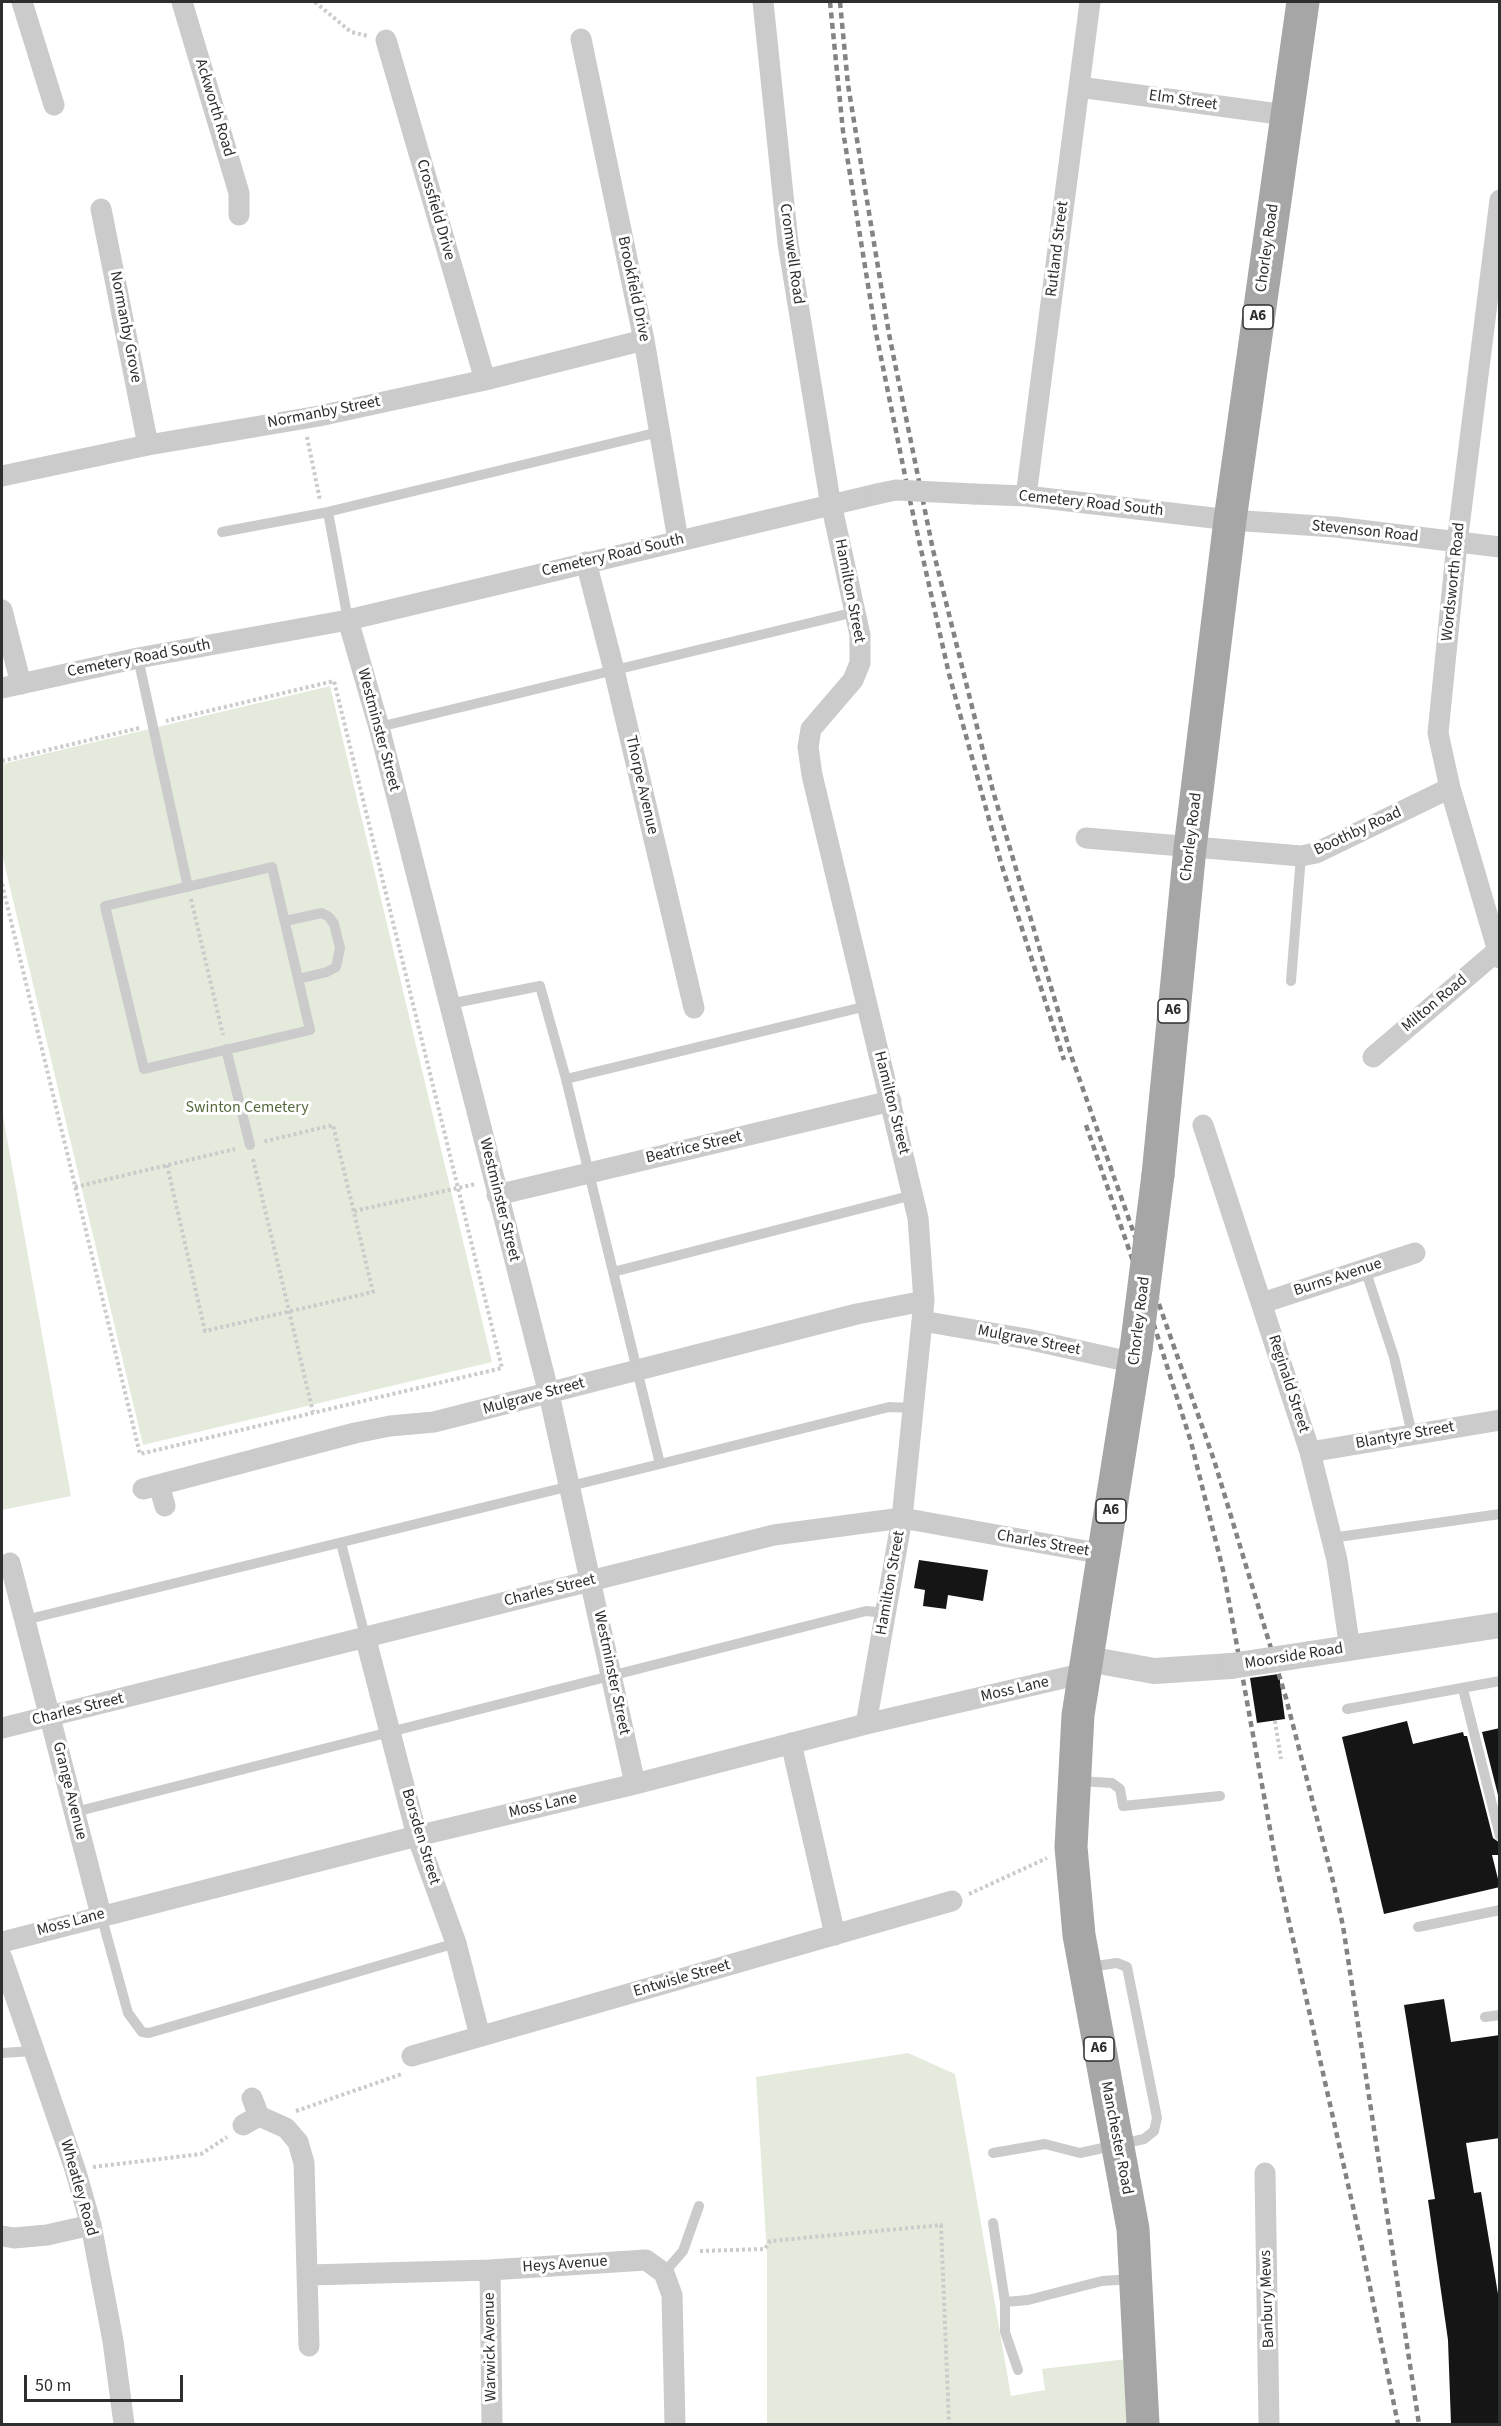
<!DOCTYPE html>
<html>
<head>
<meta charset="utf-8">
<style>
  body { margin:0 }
  #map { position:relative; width:1501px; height:2426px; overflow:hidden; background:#fff; font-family:"Source Sans 3",sans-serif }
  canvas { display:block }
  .frame { position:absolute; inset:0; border:3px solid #2e2e2e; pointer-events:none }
  .scale { position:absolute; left:24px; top:2375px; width:159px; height:27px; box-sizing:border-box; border:3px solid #2e2e2e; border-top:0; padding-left:8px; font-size:18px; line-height:21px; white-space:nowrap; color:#2e2e2e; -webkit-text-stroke:4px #fff; paint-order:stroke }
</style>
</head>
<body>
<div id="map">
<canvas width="1501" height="2426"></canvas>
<div class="frame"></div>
<div class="scale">50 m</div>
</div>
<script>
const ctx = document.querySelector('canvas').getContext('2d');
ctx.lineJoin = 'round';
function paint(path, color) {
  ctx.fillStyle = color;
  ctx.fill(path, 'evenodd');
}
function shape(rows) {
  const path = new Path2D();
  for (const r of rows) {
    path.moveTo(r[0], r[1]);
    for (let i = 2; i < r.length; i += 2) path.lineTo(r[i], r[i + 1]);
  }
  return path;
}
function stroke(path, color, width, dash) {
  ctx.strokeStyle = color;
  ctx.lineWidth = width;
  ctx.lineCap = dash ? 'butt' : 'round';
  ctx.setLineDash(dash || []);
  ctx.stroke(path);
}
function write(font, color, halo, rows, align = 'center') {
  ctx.font = font + ' "Source Sans 3",sans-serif';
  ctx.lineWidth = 6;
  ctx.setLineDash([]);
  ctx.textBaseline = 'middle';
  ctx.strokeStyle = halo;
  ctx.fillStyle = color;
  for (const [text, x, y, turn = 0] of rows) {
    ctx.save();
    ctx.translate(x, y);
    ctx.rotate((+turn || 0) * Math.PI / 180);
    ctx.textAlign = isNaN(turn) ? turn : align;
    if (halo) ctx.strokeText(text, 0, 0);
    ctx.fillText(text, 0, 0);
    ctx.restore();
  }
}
const green = shape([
  [330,686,492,1362,143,1445,2,854,2,764],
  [2,1110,71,1496,2,1510],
  [908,2053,955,2074,1011,2396,1045,2390,1042,2369,1135,2358,1139,2424,767,2424,767,2255,756,2077]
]);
const building = shape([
  [919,1560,988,1570,983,1601,948,1595,946,1609,923,1606,925,1590,914,1588],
  [1279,1674,1285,1719,1257,1723,1250,1678],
  [1407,1721,1413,1744,1463,1732,1464,1736,1467,1736,1493,1838,1500,1843,1500,1855,1492,1855,1500,1887,1384,1914,1342,1737],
  [1500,1728,1500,1803,1482,1732],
  [1444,1999,1451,2042,1500,2035,1500,2138,1466,2143,1474,2193,1481,2192,1500,2306,1500,2424,1451,2424,1448,2340,1428,2200,1435,2199,1404,2005]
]);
const path = shape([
  [315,2,351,32,368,36],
  [307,437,320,500],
  [2,761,139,728],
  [2,884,140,1454,502,1368,334,681,166,721],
  [191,899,223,1035],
  [253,1159,313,1412],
  [167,1165,205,1331,373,1292,333,1125,262,1142],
  [75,1187,235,1149],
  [354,1211,476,1184],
  [1275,1721,1281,1759],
  [969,1894,1047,1858],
  [296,2111,402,2074],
  [93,2167,201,2154,227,2137],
  [700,2251,765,2249,770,2241,941,2225,949,2424]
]);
const service = shape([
  [328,512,348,620],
  [222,532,323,513,659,432],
  [138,658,188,887],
  [379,727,855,612],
  [272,867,310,1030,144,1069,105,906,272,867],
  [285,921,322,913,329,917,334,924,340,948,336,967,327,972,298,979],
  [1291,981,1301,856],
  [449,1004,540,986,566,1079],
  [226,1049,250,1145],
  [1365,1269,1394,1357,1412,1434],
  [613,1272,913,1195],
  [660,1464,889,1407,913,1408],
  [1331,1538,1500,1514],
  [341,1543,365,1636],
  [25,1620,660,1464,566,1079,867,1006],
  [1463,1689,1500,1836],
  [1347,1709,1500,1681],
  [1079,1781,1112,1783,1120,1789,1123,1806,1220,1796],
  [75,1812,866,1611,886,1613],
  [101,1915,128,2013,142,2032,149,2033,456,1943],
  [1418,1927,1500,1910],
  [1485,2017,1500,2015],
  [2,2053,33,2051],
  [993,2153,1045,2144,1080,2153,1144,2139,1154,2131,1157,2118,1127,1967,1117,1963,1089,1967],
  [993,2223,1005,2302],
  [664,2273,683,2251,699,2206],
  [1018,2370,1005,2332,1005,2302,1028,2300,1102,2281,1133,2279]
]);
const minor = shape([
  [22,2,54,105],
  [182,2,239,193,239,215],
  [763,2,788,243,829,494,860,635,860,663,853,680,811,729,808,747,812,775,918,1218,924,1301,902,1518,866,1724],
  [581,39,644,340,678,540],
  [386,40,485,380],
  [1079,87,1286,115],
  [1500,200,1457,543,1438,733,1450,788,1500,958],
  [101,209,148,445],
  [2,476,148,445,319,416,485,380,644,340],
  [974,494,1026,496,1230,520,1335,527,1500,547],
  [1026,496,1090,2],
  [586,562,614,670,694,1008],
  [2,610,21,684],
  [348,620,379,727,549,1394,635,1784],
  [2,688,138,658,348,620,877,494],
  [1086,838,1301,856,1316,853,1450,788],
  [1373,1057,1497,951],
  [1203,1125,1310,1452,1337,1560,1350,1649],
  [497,1195,891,1101],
  [1262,1303,1415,1253],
  [922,1321,1027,1339,1135,1363],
  [1310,1452,1500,1420],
  [159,1485,165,1506],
  [143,1489,355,1433,390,1426,434,1422,857,1314,924,1301],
  [10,1563,101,1915],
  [365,1636,417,1836,456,1943,480,2036],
  [2,1728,774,1535,902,1518,1103,1554],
  [791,1743,835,1935],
  [2,1942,417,1836,635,1784,866,1724,1085,1673],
  [2,1958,75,2169,91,2225,113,2341,124,2424],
  [412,2056,952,1901],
  [252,2098,259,2116],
  [243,2125,259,2116,286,2128,298,2142,304,2163,309,2346],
  [1265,2173,1269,2424],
  [2,2236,14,2238,47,2235,91,2225],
  [490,2270,492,2424],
  [309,2275,490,2270,646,2260,664,2273,672,2295,675,2424]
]);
const tertiary = shape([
  [1310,1654,1500,1625],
  [1088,1659,1154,1671,1231,1666]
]);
const primary = shape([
  [1158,1175,1190,848,1230,520,1303,2],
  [1136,1349,1078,1715,1071,1847,1079,1935,1133,2229,1143,2424]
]);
const rail = shape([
  [830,2,843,131,875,328,911,505,949,674,1001,863,1064,1060],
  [840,2,848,85,889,334,933,550,993,791,1072,1058,1214,1460,1286,1698,1332,1877,1343,1926,1419,2424],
  [1086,1125,1142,1287,1191,1442,1224,1574,1277,1868,1360,2238,1398,2424]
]);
const minorBridge = shape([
  [877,494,896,490,974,494]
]);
const tertiaryBridge = shape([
  [1231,1666,1310,1654]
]);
const primaryBridge = shape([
  [1136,1349,1158,1175]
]);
const shields = [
  [1258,317,30],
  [1173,1011,30],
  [1111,1511,30],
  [1099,2049,30]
];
const shieldNames = [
  ["A6",1258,317],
  ["A6",1173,1011],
  ["A6",1111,1511],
  ["A6",1099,2049]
];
const streetNames = [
  ["Elm Street",1183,101,8],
  ["Ackworth Road",214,108,73],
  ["Crossfield Drive",435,210,74],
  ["Chorley Road",1268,248,-82],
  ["Rutland Street",1058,249,-83],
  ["Cromwell Road",791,254,82],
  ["Brookfield Drive",633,289,78],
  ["Normanby Grove",125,327,79],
  ["Normanby Street",324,413,-11],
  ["Cemetery Road South",1091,504,6],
  ["Stevenson Road",1365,532,6],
  ["Cemetery Road South",613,556,-13],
  ["Wordsworth Road",1454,582,-84],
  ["Hamilton Street",849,591,79],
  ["Cemetery Road South",139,659,-11],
  ["Westminster Street",378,730,75],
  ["Thorpe Avenue",641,785,77],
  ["Boothby Road",1358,832,-25],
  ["Chorley Road",1192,837,-83],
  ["Milton Road",1435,1004,-40],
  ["Hamilton Street",891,1103,76],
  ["Beatrice Street",694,1148,-13],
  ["Westminster Street",499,1200,76],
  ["Burns Avenue",1338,1278,-18],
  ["Chorley Road",1140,1321,-83],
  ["Mulgrave Street",1029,1341,11],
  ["Reginald Street",1288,1384,72],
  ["Mulgrave Street",534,1397,-15],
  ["Blantyre Street",1405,1436,-10],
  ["Charles Street",1043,1544,10],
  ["Hamilton Street",891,1583,-80],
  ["Charles Street",550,1591,-14],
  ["Moorside Road",1294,1657,-9],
  ["Westminster Street",611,1673,78],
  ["Moss Lane",1015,1690,-13],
  ["Charles Street",78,1710,-14],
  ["Grange Avenue",69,1791,76],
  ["Moss Lane",543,1806,-13],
  ["Borsden Street",420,1837,73],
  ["Moss Lane",71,1923,-15],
  ["Entwisle Street",682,1979,-16],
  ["Manchester Road",1116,2138,79],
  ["Wheatley Road",78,2188,74],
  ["Heys Avenue",565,2265,-4],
  ["Banbury Mews",1268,2299,-92],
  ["Warwick Avenue",491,2347,-91]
];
const parkNames = [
  ["Swinton Cemetery",247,1108]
];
paint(green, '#e5ebdc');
paint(building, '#151515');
stroke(path, '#cbcbcb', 4, [3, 3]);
stroke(service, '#cbcbcb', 10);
stroke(minor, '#cbcbcb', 21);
stroke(tertiary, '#cbcbcb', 26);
stroke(primary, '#a6a6a6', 33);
stroke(rail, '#838383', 4.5, [6, 4.5]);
stroke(minorBridge, '#cbcbcb', 21);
stroke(tertiaryBridge, '#cbcbcb', 26);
stroke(primaryBridge, '#a6a6a6', 33);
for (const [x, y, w] of shields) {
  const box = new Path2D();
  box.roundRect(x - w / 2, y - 12, w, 24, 4.5);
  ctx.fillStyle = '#fff';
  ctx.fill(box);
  stroke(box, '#2e2e2e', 1.5);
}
write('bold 15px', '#2e2e2e', null, shieldNames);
write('16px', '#2e2e2e', '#fff', streetNames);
write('16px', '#55693d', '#fff', parkNames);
</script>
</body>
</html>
